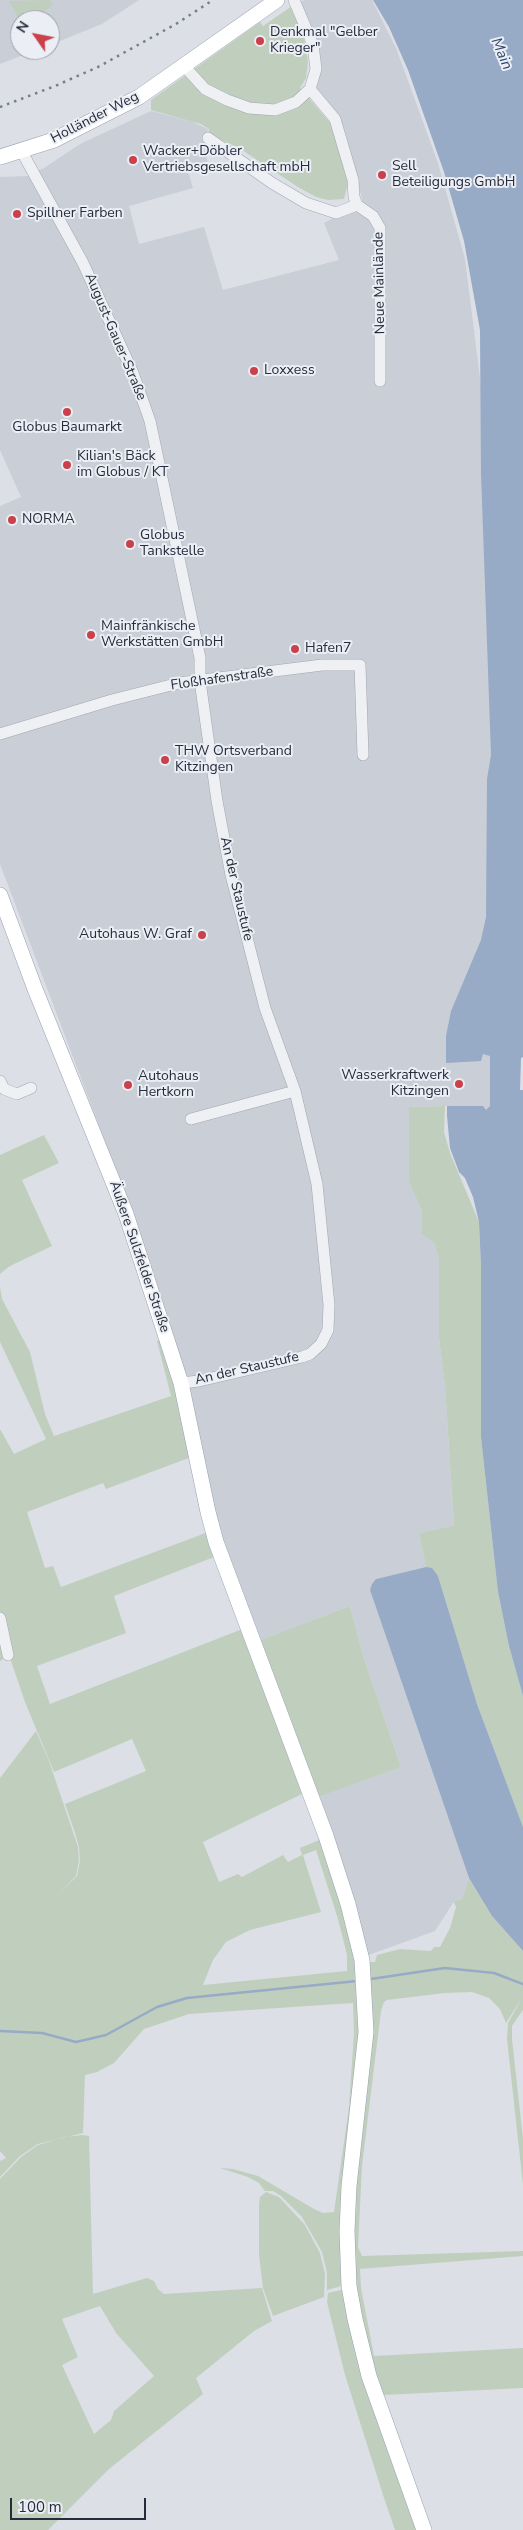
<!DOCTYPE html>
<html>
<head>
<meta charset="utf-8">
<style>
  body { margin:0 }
  #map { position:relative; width:523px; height:2530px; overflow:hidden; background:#dcdfe6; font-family:"Nunito Sans",sans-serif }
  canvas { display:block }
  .north { position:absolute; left:10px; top:10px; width:50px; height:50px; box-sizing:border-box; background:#ebeef4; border:1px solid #9ca0aa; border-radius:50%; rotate:303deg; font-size:14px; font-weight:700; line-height:20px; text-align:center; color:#262c3b }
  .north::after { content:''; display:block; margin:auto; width:18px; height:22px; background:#ca414c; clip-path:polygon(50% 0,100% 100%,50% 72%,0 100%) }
  .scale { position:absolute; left:10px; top:2498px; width:136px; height:22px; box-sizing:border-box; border:2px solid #262c3b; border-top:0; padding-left:6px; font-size:15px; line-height:18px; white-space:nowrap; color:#262c3b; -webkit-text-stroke:4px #ebeef4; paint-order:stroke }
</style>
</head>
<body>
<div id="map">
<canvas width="523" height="2530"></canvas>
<div class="north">N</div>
<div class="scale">100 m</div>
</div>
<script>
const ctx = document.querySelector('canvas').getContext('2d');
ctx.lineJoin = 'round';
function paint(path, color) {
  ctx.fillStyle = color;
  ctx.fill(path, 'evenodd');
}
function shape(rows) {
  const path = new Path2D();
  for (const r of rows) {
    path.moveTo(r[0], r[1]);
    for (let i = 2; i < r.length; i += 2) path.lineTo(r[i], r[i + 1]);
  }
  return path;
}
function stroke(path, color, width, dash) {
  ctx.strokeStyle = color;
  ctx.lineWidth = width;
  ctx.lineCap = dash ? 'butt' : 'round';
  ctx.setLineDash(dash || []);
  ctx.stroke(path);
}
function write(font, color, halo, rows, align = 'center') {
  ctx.font = font + ' "Nunito Sans",sans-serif';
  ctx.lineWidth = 4;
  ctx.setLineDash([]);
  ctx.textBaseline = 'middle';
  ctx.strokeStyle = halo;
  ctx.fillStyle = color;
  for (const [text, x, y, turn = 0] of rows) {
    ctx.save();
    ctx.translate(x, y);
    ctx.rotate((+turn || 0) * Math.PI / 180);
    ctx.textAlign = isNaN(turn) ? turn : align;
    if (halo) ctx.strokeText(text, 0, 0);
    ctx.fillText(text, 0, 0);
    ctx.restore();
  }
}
const built = shape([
  [0,0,139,0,102,24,50,45,50,20,20,20,20,50,36,50,0,64],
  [304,0,372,0,396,48,438,163,465,259,485,418,494,743,491,1112,447,1106,409,1107,409,1182,422,1212,421,1234,436,1243,439,1259,439,1338,445,1386,454,1527,419,1533,426,1567,376,1579,370,1590,469,1878,462,1899,453,1903,435,1931,363,1957,315,1797,401,1767,364,1659,350,1606,255,1642,248,1627,112,1160,0,864,0,506,21,497,0,450,0,177,27,176,44,168,80,144,151,111,191,121,208,129,204,146,208,163,188,171,193,188,129,206,139,244,204,227,223,290,339,260,324,223,363,203,345,131,337,113,315,89,320,64,301,2]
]);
const green = shape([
  [50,0,53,6,27,20,20,21,9,1],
  [292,6,303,32,308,62,306,78,300,88,331,124,348,183,344,199,328,200,316,197,298,187,239,148,208,134,209,129,201,124,151,110,151,100,260,22,263,26],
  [445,1106,444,1132,450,1153,479,1222,481,1266,481,1437,498,1592,509,1646,523,1696,523,1827,477,1704,438,1576,432,1569,426,1567,419,1533,454,1526,445,1386,439,1338,439,1259,435,1243,421,1234,422,1212,409,1182,409,1107],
  [44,1135,59,1163,22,1180,52,1246,10,1266,0,1274,0,1155],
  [0,1287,2,1299,30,1352,45,1414,54,1436,171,1396,157,1341,165,1336,194,1456,106,1489,103,1483,27,1512,45,1568,53,1566,61,1587,211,1531,219,1555,114,1596,126,1633,37,1666,50,1704,245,1628,306,1792,203,1842,219,1882,238,1874,242,1877,283,1855,288,1862,302,1855,300,1848,324,1838,363,1984,345,2285,327,2290,327,2273,322,2252,302,2217,281,2196,273,2191,265,2191,259,2183,248,2177,220,2168,233,2169,258,2176,314,2209,323,2213,334,2212,349,2107,354,2033,353,2003,189,2014,144,2029,114,2063,97,2072,85,2075,83,2133,38,2144,20,2156,0,2177,0,2161,6,2158,0,2151,0,1778,36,1731,49,1761,78,1847,79,1861,76,1876,57,1896,77,1876,80,1861,79,1847,75,1833,65,1804,146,1771,132,1739,54,1772,25,1702,9,1655,0,1661,0,1429,14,1454,46,1439,0,1342],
  [316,1850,338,1919,347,1955,347,1971,203,1985,213,1960,226,1942,250,1930,321,1912,303,1855],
  [350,1606,364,1659,401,1767,315,1798,255,1642],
  [469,1878,492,1916,523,1951,523,2010,512,2026,512,2039,523,2139,523,2185,507,2039,508,2023,522,1998,506,2023,500,2009,489,1998,472,1992,445,1993,387,2000,384,2002,381,2011,362,2166,358,2247,362,2256,523,2251,523,2256,360,2269,361,2288,374,2356,523,2348,523,2388,384,2395,398,2454,352,2286,364,1962,375,1962,377,1955,400,1949,431,1951,434,1947,440,1947,450,1928,456,1907,454,1902,462,1899],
  [82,2135,89,2136,93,2294,147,2278,154,2281,158,2289,164,2294,262,2288,272,2321,254,2331,196,2378,203,2394,109,2469,48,2530,0,2530,0,2179,21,2157,38,2145,65,2137],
  [100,2306,116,2333,154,2376,114,2411,111,2420,94,2434,62,2365,78,2357,62,2319],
  [266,2192,279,2197,305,2225,320,2253,325,2274,324,2297,273,2316,263,2288,259,2255,259,2204,260,2197],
  [345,2289,422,2530,395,2530,384,2498,345,2375,327,2302,328,2293]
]);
const water = shape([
  [373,0,523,0,523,1057,521,1058,520,1090,523,1090,523,1696,509,1646,498,1592,481,1437,481,1266,479,1222,473,1197,465,1178,459,1172,450,1148,447,1116,447,1106,483,1106,486,1110,490,1106,490,1056,483,1054,481,1061,446,1063,446,1036,451,1011,481,940,486,917,487,779,491,755,481,473,480,330,464,241,444,172,408,70,389,27],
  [426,1567,432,1568,438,1576,477,1704,523,1827,523,1951,492,1916,469,1878,370,1590,372,1584,376,1579]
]);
const stream = shape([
  [371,1979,445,1968,494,1973,523,1984],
  [0,2031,42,2033,76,2042,106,2035,157,2007,187,1998,357,1981]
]);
const minor = shape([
  [184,66,205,89,227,100,249,108,275,110,296,102,310,89,316,69,313,45,294,0],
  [310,89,335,119,353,180,354,197,357,205,373,216,380,228,380,381],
  [208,138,272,183,306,203,336,213,357,205],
  [22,152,83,263,133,373,150,421,200,658,200,681,217,801,231,875,265,1008,295,1091,317,1184,329,1305,328,1330,321,1344,310,1354,302,1357,199,1381,181,1383],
  [0,734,112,700,179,683,322,665,360,665,363,755],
  [0,1081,4,1089,17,1094,31,1088],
  [191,1119,295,1091],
  [0,1618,8,1655]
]);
const major = shape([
  [0,157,54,140,139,97,277,0],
  [0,895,35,989,126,1214,181,1383,208,1512,216,1542,326,1836,348,1904,362,1960,366,2032,349,2186,347,2231,349,2286,355,2319,369,2376,424,2530]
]);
const rail = shape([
  [0,107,55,86,98,67,176,24,213,0]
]);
const markers = [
  [260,41,5,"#ca414c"],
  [133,160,5,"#ca414c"],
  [382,175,5,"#ca414c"],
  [17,214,5,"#ca414c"],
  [254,371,5,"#ca414c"],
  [67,412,5,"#ca414c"],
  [67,465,5,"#ca414c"],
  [12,520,5,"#ca414c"],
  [130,544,5,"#ca414c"],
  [91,635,5,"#ca414c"],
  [295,649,5,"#ca414c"],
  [165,760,5,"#ca414c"],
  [202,935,5,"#ca414c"],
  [459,1084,5,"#ca414c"],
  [128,1085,5,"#ca414c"]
];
const poiNames = [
  ["Denkmal \"Gelber",270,33],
  ["Krieger\"",270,49],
  ["Wacker+Döbler",143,152],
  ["Vertriebsgesellschaft mbH",143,168],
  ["Sell",392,167],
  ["Beteiligungs GmbH",392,183],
  ["Spillner Farben",27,214],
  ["Loxxess",264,371],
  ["Globus Baumarkt",67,428,"center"],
  ["Kilian's Bäck",77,457],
  ["im Globus / KT",77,473],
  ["NORMA",22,520],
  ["Globus",140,536],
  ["Tankstelle",140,552],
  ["Mainfränkische",101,627],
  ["Werkstätten GmbH",101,643],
  ["Hafen7",305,649],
  ["THW Ortsverband",175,752],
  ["Kitzingen",175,768],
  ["Autohaus W. Graf",192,935,"right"],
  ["Wasserkraftwerk",449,1076,"right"],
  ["Kitzingen",449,1092,"right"],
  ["Autohaus",138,1077],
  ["Hertkorn",138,1093]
];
const streetNames = [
  ["Holländer Weg",95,118,-27],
  ["Neue Mainlände",380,283,-91],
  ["August-Gauer-Straße",115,337,67],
  ["Floßhafenstraße",222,679,-8],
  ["An der Staustufe",236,889,77],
  ["Äußere Sulzfelder Straße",139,1257,71],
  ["An der Staustufe",247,1369,-13]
];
const waterNames = [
  ["Main",501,54,67]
];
paint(built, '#caced7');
paint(green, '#c0cfbd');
paint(water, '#97aac6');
stroke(stream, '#97aac6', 2.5);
stroke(minor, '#a2a6af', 12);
stroke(major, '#9ba2b1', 16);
stroke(minor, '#eef0f4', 11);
stroke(major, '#fff', 15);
stroke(rail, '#767d8f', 2.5, [2.5, 5]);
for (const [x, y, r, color] of markers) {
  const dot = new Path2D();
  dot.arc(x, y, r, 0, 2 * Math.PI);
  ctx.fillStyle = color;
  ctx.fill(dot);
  stroke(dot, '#ebeef4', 2);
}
write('14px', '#262c3b', '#ebeef4', poiNames, 'left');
write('14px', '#262c3b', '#ebeef4', streetNames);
write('italic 15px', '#31486e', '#ebeef4', waterNames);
</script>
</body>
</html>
